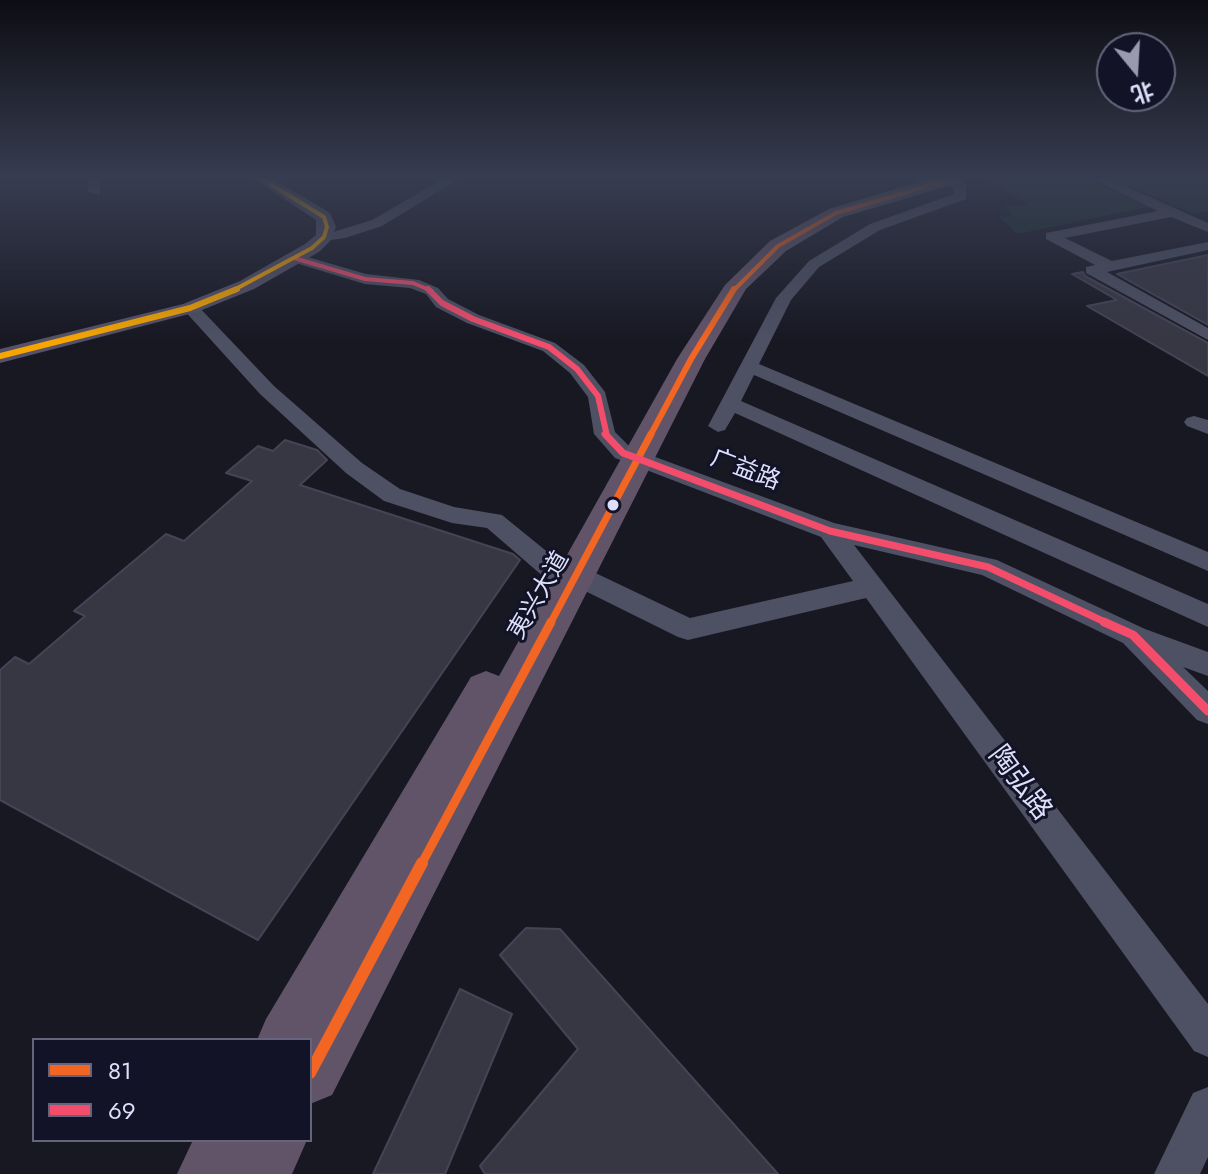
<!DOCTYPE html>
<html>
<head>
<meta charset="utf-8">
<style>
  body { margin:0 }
  #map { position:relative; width:1208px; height:1174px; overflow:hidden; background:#181823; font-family:Jost,"Noto Sans SC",sans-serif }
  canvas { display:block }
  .legend { position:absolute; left:32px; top:1038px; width:280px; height:104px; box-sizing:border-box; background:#131328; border:2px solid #64657c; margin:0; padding:10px 14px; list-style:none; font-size:24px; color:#dedffb }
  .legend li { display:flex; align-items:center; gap:16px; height:40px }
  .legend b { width:40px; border:2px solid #64657c }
  .north { position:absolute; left:1096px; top:32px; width:80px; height:80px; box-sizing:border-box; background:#131328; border:2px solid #64657c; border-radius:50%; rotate:162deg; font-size:22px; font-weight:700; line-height:32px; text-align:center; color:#dedffb }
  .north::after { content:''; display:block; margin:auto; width:28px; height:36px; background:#9999af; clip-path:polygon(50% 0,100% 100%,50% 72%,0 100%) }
</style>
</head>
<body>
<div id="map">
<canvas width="1208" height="1174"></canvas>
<ul class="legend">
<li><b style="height:10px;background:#f26522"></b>81</li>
<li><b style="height:10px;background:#f44d6c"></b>69</li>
</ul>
<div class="north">北</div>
</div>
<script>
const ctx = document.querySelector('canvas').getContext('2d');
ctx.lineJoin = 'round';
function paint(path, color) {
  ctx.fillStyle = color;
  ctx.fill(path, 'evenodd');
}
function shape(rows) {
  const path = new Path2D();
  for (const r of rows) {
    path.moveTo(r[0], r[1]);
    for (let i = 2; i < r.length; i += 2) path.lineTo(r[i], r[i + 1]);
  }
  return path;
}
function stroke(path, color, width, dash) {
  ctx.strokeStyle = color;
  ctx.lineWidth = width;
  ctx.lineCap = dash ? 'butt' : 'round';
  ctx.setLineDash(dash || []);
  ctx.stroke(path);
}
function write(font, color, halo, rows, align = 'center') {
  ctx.font = font + ' Jost,"Noto Sans SC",sans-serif';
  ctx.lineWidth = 6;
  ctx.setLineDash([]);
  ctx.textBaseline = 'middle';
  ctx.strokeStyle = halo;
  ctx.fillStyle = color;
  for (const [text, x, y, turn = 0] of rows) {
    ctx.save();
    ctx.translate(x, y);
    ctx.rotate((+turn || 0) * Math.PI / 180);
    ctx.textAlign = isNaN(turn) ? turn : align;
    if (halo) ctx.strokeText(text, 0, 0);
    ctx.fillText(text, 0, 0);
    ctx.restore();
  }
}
const green = shape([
  [1083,177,1149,207,1017,234,998,216,1013,217,1004,206,1029,205,984,178],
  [1107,177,1208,177,1208,212,1192,213]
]);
const building = shape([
  [1208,255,1208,325,1117,274,1208,255],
  [1083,272,1085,276,1208,343,1208,376,1087,306,1117,300,1072,274,1083,272],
  [285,440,317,450,327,460,300,485,513,554,520,560,258,940,0,800,0,670,15,657,29,664,85,616,74,611,166,534,184,541,252,481,226,473,258,446,273,451,285,440],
  [526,928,560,929,778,1174,485,1174,480,1166,578,1049,500,955,526,928],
  [460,989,512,1014,445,1174,373,1174,460,989]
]);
const minor = shape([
  [88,177,100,177,100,195,88,192,88,177],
  [446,177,462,177,382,226,345,238,324,241,317,237,372,220,446,177],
  [940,177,950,177,966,184,966,199,880,230,819,267,791,300,759,364,1208,552,1208,571,754,375,741,401,1208,604,1208,627,735,413,725,430,718,432,708,426,776,298,809,261,870,224,954,194,954,189,940,183,940,177],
  [1088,177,1105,177,1208,223,1208,232,1171,217,1065,238,1112,261,1208,242,1208,250,1107,272,1208,328,1208,340,1086,273,1086,267,1095,265,1046,239,1046,233,1158,211,1088,177],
  [294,253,366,274,419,280,438,288,448,299,479,315,555,343,584,365,605,392,615,432,631,448,834,523,997,560,1145,629,1208,652,1208,676,1183,667,1208,691,1208,724,1197,720,1123,643,982,575,854,545,1208,1004,1208,1057,1194,1051,866,598,688,640,678,637,571,584,545,578,487,528,452,523,384,501,346,473,260,394,182,308,184,304,196,304,274,386,362,463,400,489,454,507,502,515,561,563,585,568,690,618,853,581,821,537,615,458,594,434,588,397,570,373,543,351,467,323,436,307,426,294,410,288,365,284,289,261,289,255,294,253],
  [1194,416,1208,420,1208,434,1187,426,1184,422,1187,418,1194,416],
  [1208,1087,1208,1157,1200,1174,1154,1174,1193,1093,1208,1087]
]);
const major = shape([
  [251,177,270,177,330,213,336,227,330,241,319,252,254,289,197,312,0,363,0,349,183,304,240,281,305,244,316,235,316,220,251,177]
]);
const highway = shape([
  [935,177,967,177,965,181,843,217,786,251,746,289,705,359,332,1095,310,1104,310,1040,257,1040,266,1019,471,677,486,671,499,676,677,359,725,285,770,241,829,209,935,177],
  [193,1140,307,1140,292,1174,177,1174,193,1140]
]);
const bus1Far4 = shape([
  [733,291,778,246,836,213,958,177]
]);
const bus1Far3 = shape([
  [650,436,691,359,734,289]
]);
const bus1Far2 = shape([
  [550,624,651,434]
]);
const bus1Far1 = shape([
  [421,865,551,622]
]);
const bus1 = shape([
  [310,1073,422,863]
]);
const bus2Far3 = shape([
  [294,258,365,279,413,283,432,291]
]);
const bus2Far2 = shape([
  [428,289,442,303,473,319,549,347,577,369,598,396,607,436]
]);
const bus2Far1 = shape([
  [605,434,623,453,830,531,988,567,1109,624]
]);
const bus2 = shape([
  [1104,622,1133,635,1208,711]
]);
const bus3Far1 = shape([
  [232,291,312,248,324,237,327,227,324,217,259,177]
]);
const bus3 = shape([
  [0,356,190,308,237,289]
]);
const markers = [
  [613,505,7,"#dedffb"]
];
const streetNames = [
  ["广益路",745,471,21],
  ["夷兴大道",540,596,-60]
];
const nearStreetnames = [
  ["陶弘路",1019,784,53]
];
paint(green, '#172e2b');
paint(building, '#373744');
stroke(building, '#454455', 2);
paint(minor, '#4e5063');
paint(major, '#555168');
paint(highway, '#615469');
stroke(bus1Far4, '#f26522', 4);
stroke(bus1Far3, '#f26522', 6);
stroke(bus1Far2, '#f26522', 7);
stroke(bus1Far1, '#f26522', 9);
stroke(bus1, '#f26522', 12);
stroke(bus2Far3, '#f44d6c', 4);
stroke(bus2Far2, '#f44d6c', 6);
stroke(bus2Far1, '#f44d6c', 7);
stroke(bus2, '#f44d6c', 9);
stroke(bus3Far1, '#f7a600', 4);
stroke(bus3, '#f7a600', 6);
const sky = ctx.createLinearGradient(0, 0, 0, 342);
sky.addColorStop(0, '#0d0d13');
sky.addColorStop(0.52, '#373d50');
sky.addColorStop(1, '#373d5000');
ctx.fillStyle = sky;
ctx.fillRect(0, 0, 1208, 342);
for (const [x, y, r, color] of markers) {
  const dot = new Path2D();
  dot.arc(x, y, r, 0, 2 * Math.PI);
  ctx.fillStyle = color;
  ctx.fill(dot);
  stroke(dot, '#131328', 3);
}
write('24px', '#dedffb', '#131328', streetNames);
write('28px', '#dedffb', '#131328', nearStreetnames);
</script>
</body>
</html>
